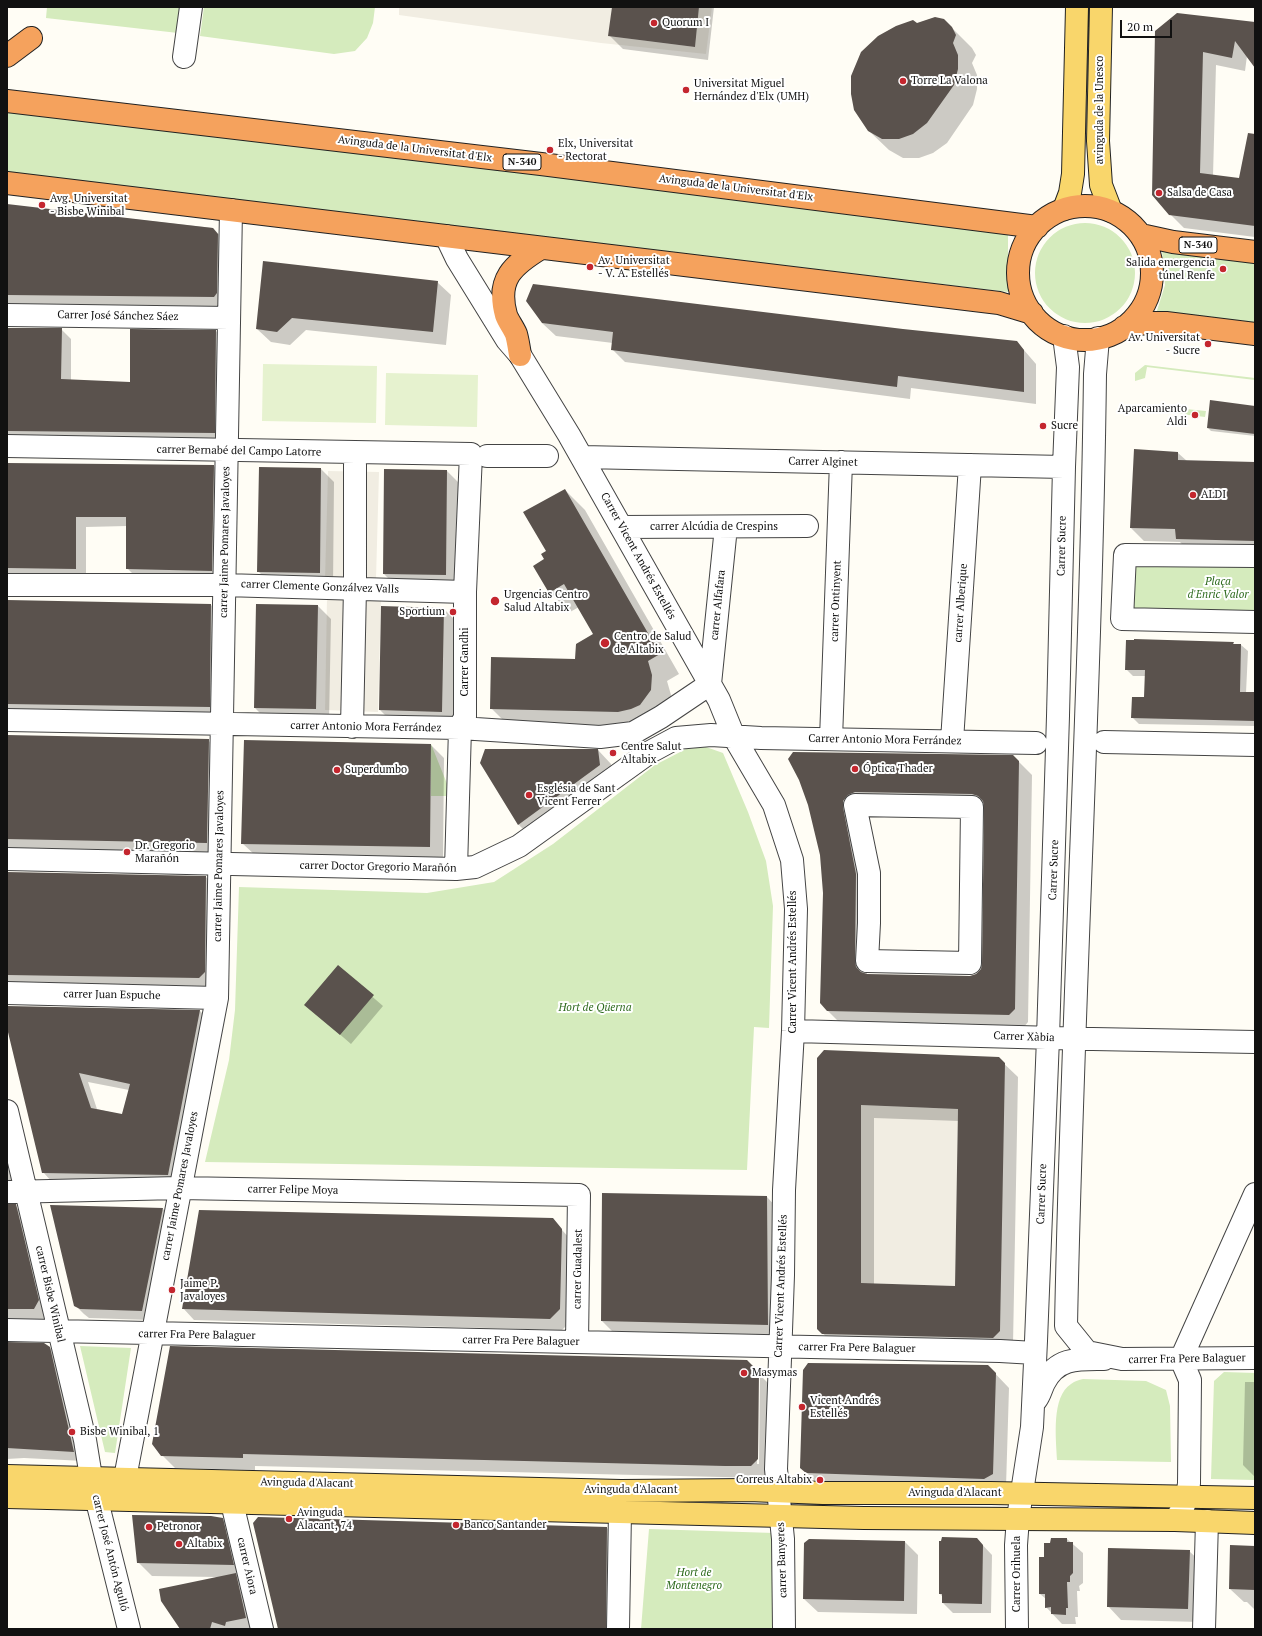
<!DOCTYPE html>
<html>
<head>
<meta charset="utf-8">
<style>
  body { margin:0 }
  #map { position:relative; width:1262px; height:1636px; overflow:hidden; background:#fffdf5; font-family:"PT Serif",serif }
  canvas { display:block }
  .frame { position:absolute; inset:0; border:8px solid #111; pointer-events:none }
  .scale { position:absolute; left:1120px; top:20px; width:52px; height:18px; box-sizing:border-box; border:2px solid #111; border-top:0; padding-left:5px; font-size:12px; line-height:14px; white-space:nowrap; color:#111; -webkit-text-stroke:3px #fff; paint-order:stroke }
</style>
</head>
<body>
<div id="map">
<canvas width="1262" height="1636"></canvas>
<div class="frame"></div>
<div class="scale">20 m</div>
</div>
<script>
const context = document.querySelector('canvas').getContext('2d');
context.lineJoin = 'round';
function fill(path, color) { context.fillStyle = color; context.fill(path, 'evenodd'); }
function trace(path, color, width, dash) { context.strokeStyle = color; context.lineWidth = width; context.lineCap = dash ? 'butt' : 'round'; context.setLineDash(dash || []); context.stroke(path); }
function label(font, color, halo, rows, align = 'center') {
  context.font = font + ' "PT Serif",serif'; context.lineWidth = 4; context.setLineDash([]); context.textBaseline = 'middle'; context.strokeStyle = halo; context.fillStyle = color; for (const [text, x, y, turn = 0] of rows) {
    context.save(); context.translate(x, y); context.rotate((+turn || 0) * Math.PI / 180); context.textAlign = isNaN(turn) ? turn : align; if (halo) context.strokeText(text, 0, 0); context.fillText(text, 0, 0); context.restore();
  }
}
fill(new Path2D(`
  M47 7H181L178 33 46 18Z
  M204 7H375L373 23 367 38 355 51 334 54 200 36Z
  M7 106 1008 222V292L7 173Z
  M1035 273a50 50 0 1 1 100 0a50 50 0 1 1-100 0Z
  M1162 251 1255 262V329L1155 317 1165 285Z
  M1145 365 1255 378V380L1147 367 1145 378 1135 381V373Z
  M1165 407 1206 411 1205 417 1165 412Z
  M1119 552H1255V627L1119 622Z
  M431 744 452 796H431Z
  M706 747 723 753 748 812 766 861 773 906 769 1028 754 1027 747 1170 205 1162 229 1060 235 1010 239 887 427 893 494 882 553 844 655 765 686 749Z
  M80 1346 131 1348 115 1453 105 1452Z
  M1224 1372 1255 1373V1480L1211 1479 1214 1381Z
  M1083 1379 1146 1381 1166 1390 1170 1406 1171 1462 1057 1460C1056 1438 1051 1397 1071 1384 1075 1381 1079 1380 1083 1379Z
  M649 1529 774 1533V1629H641Z`), '#d5ebbd');
fill(new Path2D(`
  M263 364 377 366 376 423 262 421Z
  M386 373 478 375 477 427 385 425Z`), '#e6f2cf');
fill(new Path2D(`
  M399 7H612L609 36 695 47 699 7H712L706 54 601 43 399 15Z
  M328 471 379 472 376 579 381 598 378 712 325 710 327 598 325 578Z
  M861 1105 958 1109 955 1286 861 1283Z`), '#f1ede2');
fill(new Path2D(`
  M613 7H714L708 60 623 49 610 36Z
  M1255 23V66L1247 56 1245 71 1216 65 1213 176 1240 179 1255 150V237L1184 228 1170 214 1156 32Z
  M917 24 952 28 972 48 976 55 972 63 977 75V89L973 105 947 143 933 153 919 158H903L889 150 868 130Z
  M7 205 213 228 223 239 224 307 7 304Z
  M264 262 437 282 451 295 446 345 306 330 290 345 271 342 257 329Z
  M542 323 903 330 1017 342 1036 364V404L911 388 910 399 625 362 612 349 613 343 556 336Z
  M7 328 61 329 71 339V381L131 383 216 331 226 341 224 443 7 440Z
  M1255 407V436L1211 431 1208 428Z
  M1178 453 1187 461 1255 463V554L1190 552 1180 542 1144 541 1131 528Z
  M7 464 214 466 223 476 222 581 137 578 127 568V526L86 527V578L7 577Z
  M321 469 334 482 333 586 272 585 258 571Z
  M447 471 460 484 458 588 397 587 384 574Z
  M565 490 585 510 679 674 667 681 671 695 670 710 651 729 511 728 491 708 576 660 594 634 579 607 570 612 550 593 535 566 546 559Z
  M7 601 211 605 224 618 223 720 7 717Z
  M318 606 331 619 329 722 268 721 255 708Z
  M443 608 457 622 455 725 393 723 380 710Z
  M1135 641 1233 643 1235 645H1241L1248 651 1246 693H1255V726L1139 724 1132 717 1145 698V676H1133L1126 669Z
  M7 736 208 740 222 754 220 855 7 852Z
  M245 741 431 745 444 758 443 860 256 856 242 843Z
  M598 750 611 764 612 779 532 838 519 825 481 763Z
  M1013 756 1032 775 1028 1022 1023 1028 841 1024 828 1011 824 893 821 855 809 805 800 779ZM869 805 985 807 984 963 981 970 976 975 970 976 867 975 869 888 861 808Z
  M7 873 206 877 214 885 207 986 7 983Z
  M338 967 383 1006 351 1044 306 1005Z
  M7 1007 200 1011 209 1020 178 1184 52 1182 43 1172 7 1022ZM88 1082 129 1090 122 1115 97 1109Z
  M998 1058 1018 1077 1013 1345 832 1342 818 1329V1059ZM874 1118 959 1121 956 1287 874 1285Z
  M7 1139 16 1176 11 1181H7Z
  M603 1194 767 1197 780 1211 781 1338 615 1334 602 1321Z
  M7 1207H16L27 1217 49 1311 44 1319H7Z
  M163 1209 171 1217 150 1320 89 1318 84 1314 75 1305Z
  M552 1219 572 1241 571 1321 562 1330 194 1320 183 1308Z
  M7 1344 50 1348 60 1359 84 1461 24 1458 7 1459Z
  M988 1366 1009 1388 1006 1487 820 1486 801 1467Z
  M758 1373 757 1464H759L760 1375 771 1386 770 1472 764 1478 255 1466V1470L175 1468 162 1455Z
  M1245 1382H1255V1477L1243 1465Z
  M222 1519 236 1532 258 1629H181L216 1577 152 1576 138 1562Z
  M607 1528 620 1541 619 1629H279Z
  M977 1539 992 1555 991 1613H953L943 1603V1597L940 1594Z
  M1067 1539 1083 1553V1583L1079 1586 1080 1591H1077L1078 1617H1075L1076 1624H1062L1046 1607V1599L1040 1594 1045 1558Z
  M905 1542 918 1555 917 1614 818 1612 804 1599Z
  M1255 1547V1610L1247 1602H1244L1230 1589Z
  M1189 1551 1203 1564 1201 1622 1121 1620 1108 1606Z`), '#0003');
fill(new Path2D(`
  M612 7H699L695 47 608 36Z
  M1177 13 1255 22V68L1235 41 1232 58 1203 52 1200 173 1239 178 1248 133 1255 134V226L1169 215 1152 195 1155 31Z
  M935 17 944 19 952 27 956 35 953 43 958 55V69L954 85 927 123 913 134 899 139H882L868 131 854 110 851 94V76L861 52 878 36 896 26 913 20 917 23Z
  M7 204 213 228 218 234 217 293 214 297 7 295Z
  M263 261 438 281 433 332 292 318 277 332 256 329Z
  M533 284 903 329 1017 341 1024 350V392L898 376 897 387 611 350 613 332 542 323 526 301Z
  M7 328H62L61 379 130 382V329L216 330 215 433 7 431Z
  M1210 400 1255 406V434L1207 428Z
  M1134 449 1178 452V460L1255 462V541L1176 539 1175 529 1130 528Z
  M7 463 214 465 212 571 126 569V517H76V569L7 568Z
  M259 467 321 468 320 573 257 572Z
  M384 469 447 470 446 575 383 574Z
  M565 489 660 654 648 661 652 675 651 690 640 705 631 709 618 712 490 709 491 657 575 659 576 644 593 634 564 584 549 593 533 566 544 559 541 554 546 551 523 512Z
  M7 600 211 604 210 707 7 704Z
  M256 604 318 605 316 709 254 708Z
  M381 606 444 608 442 712 379 710Z
  M1134 639 1234 642 1233 644H1241L1240 692H1255V721L1131 718 1132 697H1144L1145 670H1125L1126 640H1134Z
  M7 735 209 739 207 843 7 839Z
  M244 740 431 744 430 847 241 844Z
  M485 749H598L600 765 518 825 480 763Z
  M793 752 1013 755 1019 761 1015 1009 1009 1015 827 1011 820 1003 823 893 820 855 808 805 799 780 788 759ZM855 792 972 794 978 796 983 801 984 807 982 963 981 969 976 974 970 976 867 974 861 972 856 967 855 960 856 874 843 807V801L848 795Z
  M7 872 206 876 205 972 199 978 7 975Z
  M338 965 374 995 340 1035 304 1005Z
  M7 1006 200 1010 168 1175 42 1173 7 1028ZM79 1073 130 1084 122 1114 91 1108Z
  M824 1050 999 1057 1005 1063 1000 1331 993 1338 822 1334 817 1329V1058ZM861 1105 958 1109 955 1286 861 1283Z
  M602 1193 767 1196 768 1325 601 1321Z
  M7 1204H16L39 1300 34 1309H7Z
  M50 1205 163 1208 142 1311 80 1309 74 1306Z
  M199 1210 553 1218 562 1229 560 1309 550 1319 182 1309Z
  M7 1342 44 1343 50 1347 74 1452 7 1448Z
  M170 1346 747 1360 759 1372 758 1459 751 1466H725L243 1454V1458L161 1456 152 1444Z
  M808 1363 988 1365 996 1373 993 1474 984 1479 806 1473 800 1468 803 1370Z
  M132 1515 211 1516 223 1518 234 1565 137 1563Z
  M258 1517 607 1527 606 1629H278L253 1523Z
  M942 1537 977 1538 983 1545 982 1604 942 1603V1594H939V1541H941Z
  M1051 1538H1067V1542H1073V1573L1070 1576V1582H1067L1068 1608H1066V1615L1051 1614V1607L1045 1608V1594H1039V1557H1044V1543H1050Z
  M809 1539 905 1541 904 1601 803 1599 804 1543Z
  M1230 1545 1255 1546V1590L1229 1589Z
  M1108 1548 1190 1550 1188 1609 1107 1607Z
  M236 1573 246 1618 226 1622 225 1626 212 1622 210 1629H180L161 1601 159 1589Z`), '#5a524d');
const minor = new Path2D(`
  M184 57 191 7
  M446 236 457 259 507 340 520 355 569 435 719 700 734 737 774 805 792 860 796 909 793 1031 784 1190 783 1275 776 1469 783 1539 784 1629
  M7 315 229 318
  M1098 338 1095 374C1091 691 1072 1009 1066 1326L1087 1352 1122 1359 1255 1358
  M7 446 471 454 465 592V717L460 728 456 869
  M487 456H547
  M582 457 1064 467
  M621 527 807 526
  M1255 556 1125 555 1122 619 1255 622
  M7 585H224L465 592
  M7 720 460 728 600 737 633 733 661 717 710 684 726 527
  M352 727 355 588V465
  M831 739 841 462
  M952 741 970 465
  M1104 742 1255 745
  M855 805 972 807 970 963 867 961 869 923V873Z
  M7 859 456 869 475 867 519 846 650 752 676 738 711 735 761 738 1036 743
  M7 993 217 998
  M793 1031 1093 1039 1255 1042
  M7 1111 85 1440 91 1477 129 1629
  M7 1192 179 1188 579 1195 577 1342
  M7 1330 1000 1351 1035 1353
  M1036 1400C1040 1395 1041 1389 1044 1383 1057 1357 1079 1359 1104 1359
  M109 1490 125 1478 217 998 231 210
  M232 1503 262 1629
  M1175 1520C1184 1508 1188 1498 1189 1483L1190 1380 1181 1359 1255 1194
  M618 1629 620 1512
  M1017 1629 1016 1545 1018 1518 1032 1427 1036 1341 1048 1038 1058 716 1064 467 1068 367 1064 336
  M1204 1629 1207 1521`);
const major = new Path2D(`
  M1101 7 1098 141 1101 185 1111 211
  M1064 209 1070 193 1073 174 1077 7
  M7 1476 621 1491 749 1490 823 1493H991L1255 1498
  M7 1497 864 1518 1175 1520 1255 1523`);
const highway = new Path2D(`
  M7 56 31 38
  M7 101 541 164 1037 227
  M7 183 999 303 1032 313
  M1018 273a67 67 0 1 1 134 0a67 67 0 1 1-134 0Z
  M1141 235 1173 242 1255 252
  M1124 327 1146 323H1166L1255 334
  M520 355C519 349 518 341 516 334 513 327 508 321 506 315 496 279 513 265 541 248`);
trace(minor, '#444', 24);
trace(major, '#222', 24);
trace(highway, '#222', 24);
trace(minor, '#fff', 22);
trace(major, '#f9d66b', 22);
trace(highway, '#f5a25d', 22);
for (const [x, y, r, color] of [
  [654,23,4,"#c4262e"],
  [903,81,4,"#c4262e"],
  [686,90,4,"#c4262e"],
  [550,150,4,"#c4262e"],
  [1159,193,4,"#c4262e"],
  [42,205,4,"#c4262e"],
  [590,267,4,"#c4262e"],
  [1223,269,4,"#c4262e"],
  [1208,344,4,"#c4262e"],
  [1195,415,4,"#c4262e"],
  [1043,426,4,"#c4262e"],
  [1193,495,4,"#c4262e"],
  [495,601,5,"#c4262e"],
  [453,612,4,"#c4262e"],
  [605,643,5,"#c4262e"],
  [613,753,4,"#c4262e"],
  [855,769,4,"#c4262e"],
  [337,770,4,"#c4262e"],
  [529,795,4,"#c4262e"],
  [127,852,4,"#c4262e"],
  [172,1290,4,"#c4262e"],
  [744,1373,4,"#c4262e"],
  [802,1407,4,"#c4262e"],
  [72,1432,4,"#c4262e"],
  [820,1480,4,"#c4262e"],
  [289,1519,4,"#c4262e"],
  [456,1525,4,"#c4262e"],
  [149,1527,4,"#c4262e"],
  [179,1544,4,"#c4262e"]
]) { const dot = new Path2D(); dot.arc(x, y, r, 0, 2 * Math.PI); context.fillStyle = color; context.fill(dot); trace(dot, '#fff', 1.5); }
for (const [x, y, w] of [
  [522,162,38],
  [1198,245,38]
]) { const box = new Path2D(); box.roundRect(x - w / 2, y - 8, w, 16, 3); context.fillStyle = '#fff'; context.fill(box); trace(box, '#111', 1); }
label('bold 10px', '#111', null, [
  ["N-340",522,162],
  ["N-340",1198,245]
]);
label('11px', '#111', '#fff', [
  ["Quorum I",662,23],
  ["Torre La Valona",911,81],
  ["Universitat Miguel",694,84],
  ["Hernández d'Elx (UMH)",694,97],
  ["Elx, Universitat",558,144],
  ["- Rectorat",558,157],
  ["Salsa de Casa",1167,193],
  ["Avg. Universitat",50,199],
  ["- Bisbe Winibal",50,212],
  ["Av. Universitat",598,261],
  ["- V. A. Estellés",598,274],
  ["Salida emergencia",1215,263,"right"],
  ["túnel Renfe",1215,276,"right"],
  ["Av. Universitat",1200,338,"right"],
  ["- Sucre",1200,351,"right"],
  ["Aparcamiento",1187,409,"right"],
  ["Aldi",1187,422,"right"],
  ["Sucre",1051,426],
  ["ALDI",1201,495],
  ["Urgencias Centro",504,595],
  ["Salud Altabix",504,608],
  ["Sportium",445,612,"right"],
  ["Centro de Salud",614,637],
  ["de Altabix",614,650],
  ["Centre Salut",621,747],
  ["Altabix",621,760],
  ["Óptica Thader",863,769],
  ["Superdumbo",345,770],
  ["Església de Sant",537,789],
  ["Vicent Ferrer",537,802],
  ["Dr. Gregorio",135,846],
  ["Marañón",135,859],
  ["Jaime P.",180,1284],
  ["Javaloyes",180,1297],
  ["Masymas",752,1373],
  ["Vicent Andrés",810,1401],
  ["Estellés",810,1414],
  ["Bisbe Winibal, 1",80,1432],
  ["Correus Altabix",812,1480,"right"],
  ["Avinguda",297,1513],
  ["Alacant, 74",297,1526],
  ["Banco Santander",464,1525],
  ["Petronor",157,1527],
  ["Altabix",187,1544]
], 'left');
label('11px', '#111', '#fff', [
  ["avinguda de la Unesco",1100,110,-90],
  ["Avinguda de la Universitat d'Elx",415,149,7],
  ["Avinguda de la Universitat d'Elx",736,188,7],
  ["Carrer José Sánchez Sáez",118,316,1],
  ["carrer Bernabé del Campo Latorre",239,451,1],
  ["Carrer Alginet",823,462,1],
  ["carrer Alcúdia de Crespins",714,527],
  ["carrer Jaime Pomares Javaloyes",225,542,-89],
  ["Carrer Sucre",1062,546,-89],
  ["Carrer Vicent Andrés Estellés",638,556,61],
  ["carrer Clemente Gonzálvez Valls",320,587,2],
  ["carrer Ontinyent",836,601,-88],
  ["carrer Alberique",961,603,-86],
  ["carrer Alfafara",718,605,-84],
  ["Carrer Gandhi",465,662,-90],
  ["carrer Antonio Mora Ferrández",366,727,1],
  ["Carrer Antonio Mora Ferrández",885,740,1],
  ["carrer Jaime Pomares Javaloyes",219,866,-89],
  ["carrer Doctor Gregorio Marañón",378,867,1],
  ["Carrer Sucre",1054,870,-88],
  ["Carrer Vicent Andrés Estellés",793,962,-90],
  ["carrer Juan Espuche",112,995,1],
  ["Carrer Xàbia",1024,1037,2],
  ["carrer Jaime Pomares Javaloyes",180,1186,-79],
  ["carrer Felipe Moya",293,1190,1],
  ["Carrer Sucre",1042,1194,-88],
  ["carrer Guadalest",578,1269,-89],
  ["Carrer Vicent Andrés Estellés",781,1286,-88],
  ["carrer Bisbe Winibal",50,1294,77],
  ["carrer Fra Pere Balaguer",197,1335,1],
  ["carrer Fra Pere Balaguer",521,1341,1],
  ["carrer Fra Pere Balaguer",857,1348,1],
  ["carrer Fra Pere Balaguer",1187,1359,-1],
  ["Avinguda d'Alacant",307,1483,1],
  ["Avinguda d'Alacant",631,1490],
  ["Avinguda d'Alacant",955,1493],
  ["carrer José Antón Agulló",110,1553,76],
  ["carrer Banyeres",782,1560,-92],
  ["carrer Aiora",247,1566,77],
  ["Carrer Orihuela",1017,1574,-90]
]);
label('italic 11px', '#2f6b1f', '#fff', [
  ["Plaça",1218,582],
  ["d'Enric Valor",1218,595],
  ["Hort de Qüerna",595,1008],
  ["Hort de",694,1573],
  ["Montenegro",694,1586]
]);
</script>
</body>
</html>
